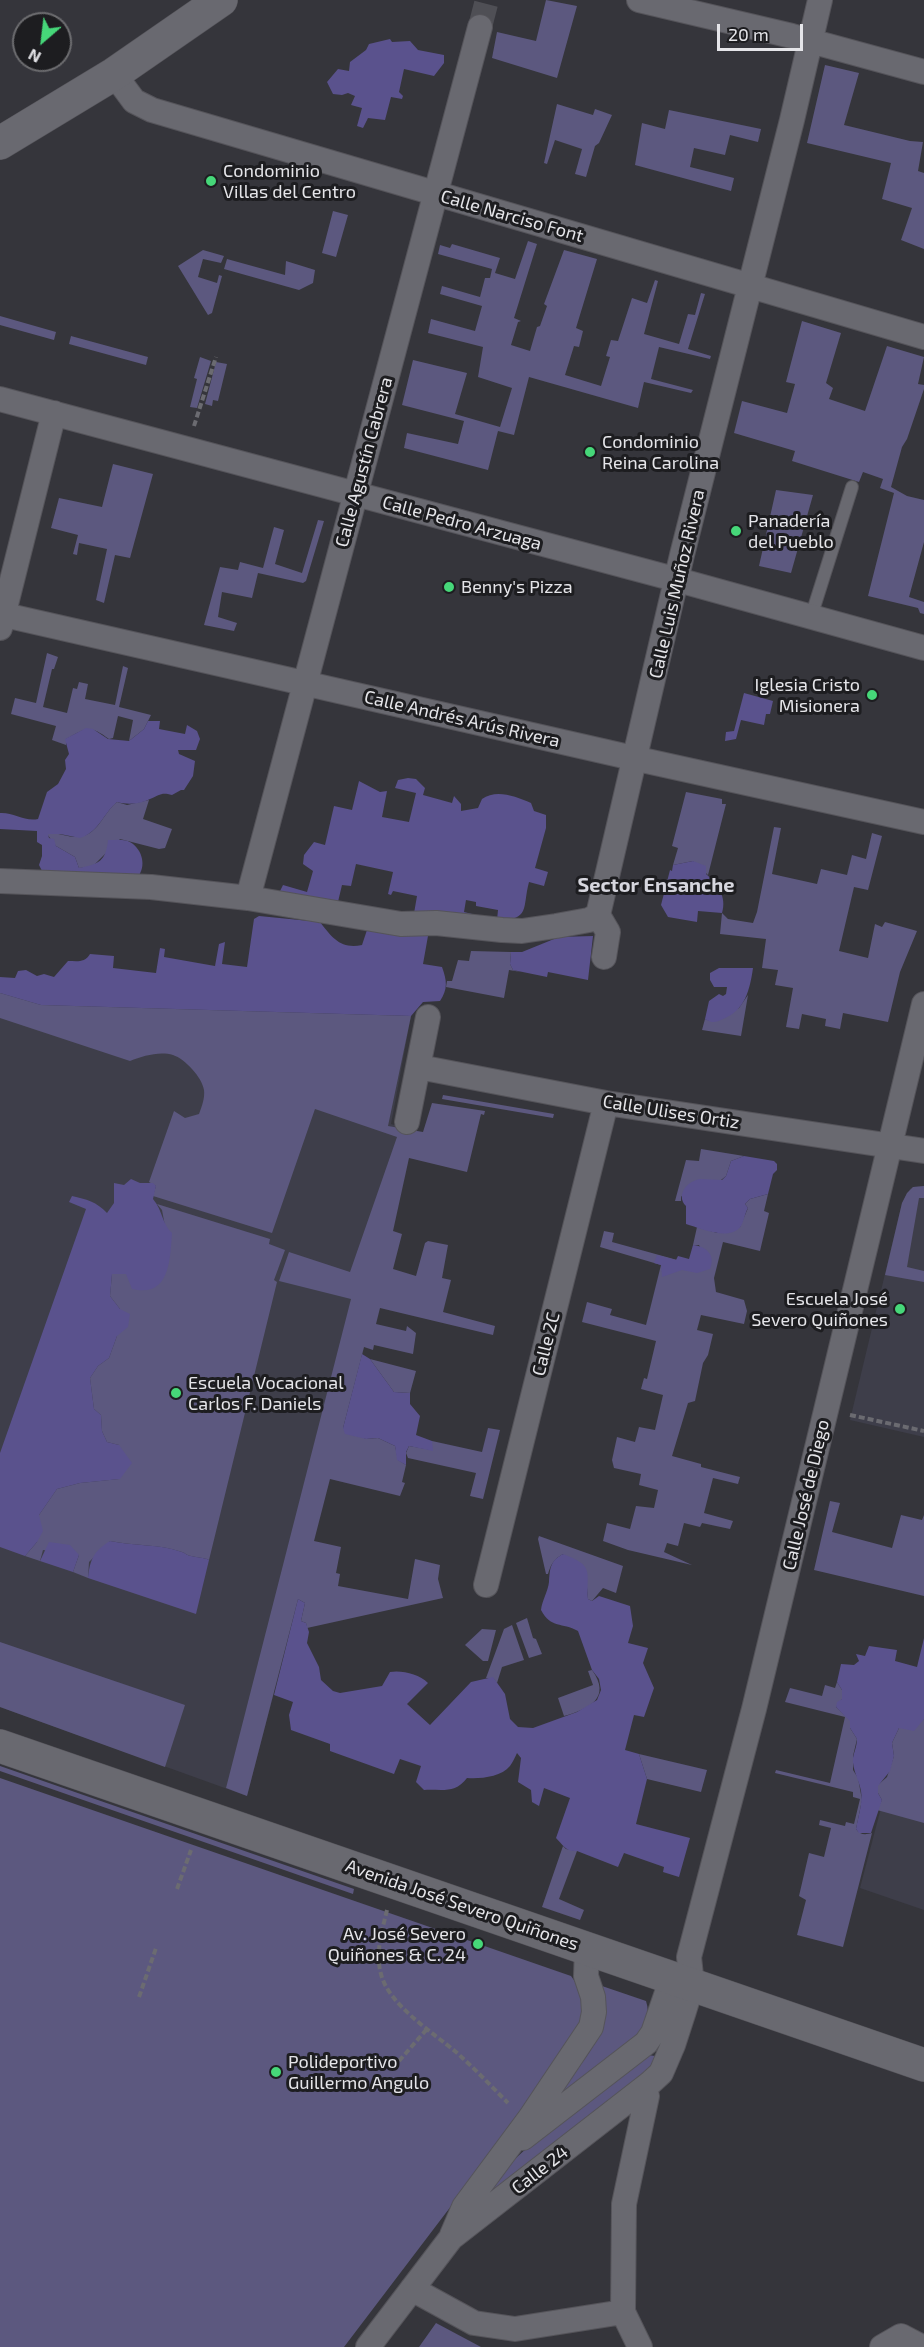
<!DOCTYPE html>
<html>
<head>
<meta charset="utf-8">
<style>
  body { margin:0 }
  #map { position:relative; width:924px; height:2347px; overflow:hidden; background:#35353b; font-family:"Exo 2",sans-serif }
  canvas { display:block }
  .north { position:absolute; left:12px; top:12px; width:60px; height:60px; box-sizing:border-box; background:#1d1d20; border:2px solid #6d6d70; border-radius:50%; rotate:208deg; font-size:16px; font-weight:700; line-height:24px; text-align:center; color:#e5e5e9 }
  .north::after { content:''; display:block; margin:auto; width:21px; height:27px; background:#46d779; clip-path:polygon(50% 0,100% 100%,50% 72%,0 100%) }
  .scale { position:absolute; left:717px; top:24px; width:86px; height:27px; box-sizing:border-box; border:3px solid #e5e5e9; border-top:0; padding-left:8px; font-size:18px; line-height:21px; white-space:nowrap; color:#e5e5e9; -webkit-text-stroke:4px #1d1d20; paint-order:stroke }
</style>
</head>
<body>
<div id="map">
<canvas width="924" height="2347"></canvas>
<div class="north">N</div>
<div class="scale">20 m</div>
</div>
<script>
const context = document.querySelector('canvas').getContext('2d');
context.lineJoin = 'round';
function fill(path, color) { context.fillStyle = color; context.fill(path, 'evenodd'); }
function trace(path, color, width, dash) { context.strokeStyle = color; context.lineWidth = width; context.lineCap = dash ? 'butt' : 'round'; context.setLineDash(dash || []); context.stroke(path); }
function label(font, color, halo, rows, align = 'center') {
  context.font = font + ' "Exo 2",sans-serif'; context.lineWidth = 6; context.setLineDash([]); context.textBaseline = 'middle'; context.strokeStyle = halo; context.fillStyle = color; for (const [text, x, y, turn = 0] of rows) {
    context.save(); context.translate(x, y); context.rotate((+turn || 0) * Math.PI / 180); context.textAlign = isNaN(turn) ? turn : align; if (halo) context.strokeText(text, 0, 0); context.fillText(text, 0, 0); context.restore();
  }
}
fill(new Path2D(`
  M0 993 411 1016 391 1124 415 1131 364 1347 247 1796 0 1707Z
  M924 1186V1437L850 1420 902 1203 910 1189 913 1187Z
  M924 1644V1910L860 1888Z`), '#3e3e4a');
fill(new Path2D(`
  M546 0 577 6 557 78 492 58 497 32 536 41Z
  M825 65 859 73 844 125 910 141 923 142 918 171 924 173V249L901 240 912 208 882 199 891 163 807 143Z
  M557 104 593 115 595 109 612 115 599 143 595 146 586 177 575 174 582 149 555 140 547 164 544 163Z
  M669 110 761 129 758 142 730 135 725 155 694 148 690 167 734 178 731 191 635 165 642 123 665 129Z
  M333 211 348 215 336 257 322 253Z
  M528 241 537 244 514 318 521 321 518 322 511 345 530 351 537 327 540 326 547 306 544 304 564 250 597 259 576 328 583 331 579 347 574 346 565 375 601 386 610 357 606 356 611 340 618 341 632 298 647 303 655 280 658 281 644 334 679 344 688 314 695 315 701 293 705 294 688 349 711 356 710 359 659 347 651 379 693 390 691 393 644 382 638 408 529 377 514 435 498 431 488 470 404 448 407 433 458 444 464 421 402 405 413 360 467 373 455 414 500 427 512 388 478 377 483 347 428 333 431 319 475 331 482 306 440 294 442 286 480 297 485 278H490L492 269 438 254 440 245 450 248 452 244 500 258 495 273 515 279Z
  M203 250 224 256 221 263 203 259 198 277 217 283 219 275 222 276 212 313 208 315 178 266Z
  M227 259 285 275 286 261 315 270 313 283 299 290 224 269Z
  M0 316 56 332 54 340 0 325Z
  M802 321 841 333 826 383 833 388 829 399 865 411 887 346 924 357 918 384 924 385V389L907 439 902 447 891 487 907 496 924 500V542L909 597 924 602V614L920 613 918 608 868 596 894 493 880 488 883 479 863 472 859 482 792 461 795 451 734 433 742 401 787 413 795 384 786 382Z
  M71 336 148 357 146 365 69 344Z
  M200 357 211 361 197 408 190 407 197 379 194 378Z
  M216 362 227 364 218 401 213 400 212 406 205 404Z
  M113 464 153 474 130 558 115 555 104 603 96 600 107 549 79 543 77 555 73 554 78 535 51 528 59 498 102 507Z
  M776 490 813 495 791 573 759 566Z
  M318 520 324 521 306 581 303 583 258 573 252 598 222 592 218 617 237 623 234 631 204 625 220 567 238 570 240 562 263 568 274 527 284 530 275 564 302 573Z
  M47 653 58 657 54 669H52L43 707 67 713 73 688 77 689 79 682 88 684 85 699 115 705 123 666 128 668 119 707 151 715 144 729 129 741 133 720 118 716 113 738 109 739C89 724 86 728 66 739V745L52 740 56 726 11 714 15 698 36 703Z
  M686 792 722 799V804H726L708 875 693 861 673 865 678 848 672 846Z
  M149 800 143 819 172 829 165 848 159 849 120 839 92 867 79 868 75 857 56 846 47 834C58 832 66 837 76 837 98 837 102 814 117 802L127 805Z
  M774 827 781 828 772 874 817 884 821 869 847 875 852 855 866 859 872 833 882 836 868 890 854 887 839 951 868 958 875 924 882 927 885 922 917 931 900 972 888 1022 843 1013 840 1029 825 1026 826 1019 802 1014 799 1029 786 1027 793 988 775 985 778 970 762 968 766 939 720 934 722 913 728 919 753 923 757 912Z
  M471 951 511 952 510 964 513 970 521 972 509 970 504 998 446 987 447 981H452L458 960 469 961Z
  M0 993 41 1005 411 1016 388 1126 423 1132 432 1103 485 1111 484 1115 481 1114 467 1172 409 1158 393 1231 402 1234 393 1269 416 1276 425 1243 428 1241 448 1245 442 1278 451 1280 443 1312 495 1326 493 1335 380 1308 376 1324 406 1331 407 1326 416 1333 413 1354 374 1345 373 1350 364 1347 343 1428 366 1439 378 1438 395 1446 398 1460 406 1465 402 1482 405 1483 400 1496 330 1479 314 1541 341 1547 336 1573 340 1574 338 1586 408 1599 415 1559 440 1565 438 1579 443 1598 307 1628 306 1623 301 1621 305 1603 298 1599 247 1796 226 1788 351 1299 279 1281 289 1252 350 1272 397 1137 315 1109 272 1233 153 1196 156 1186 149 1182 174 1111 185 1118 199 1114C202 1106 205 1098 204 1090 202 1077 185 1059 173 1055 159 1051 143 1056 130 1061L0 1018Z
  M748 995 741 1036 702 1030 705 1019 710 1021 739 1008Z
  M443 1095 554 1114 553 1118 442 1099Z
  M701 1149 744 1156 731 1161 726 1176 721 1180C695 1181 699 1175 681 1197V1201H675L686 1160 699 1161Z
  M924 1186V1198H919L907 1267 924 1271V1282L885 1275 902 1203 907 1193 913 1187Z
  M768 1194 764 1211 769 1213 760 1251 723 1242 714 1278 716 1292 744 1300 747 1311 744 1324 701 1315 697 1330 713 1334 708 1355 703 1363 695 1401 688 1403 672 1456 701 1464V1467L740 1477 738 1484 713 1478 704 1513 733 1521 730 1529 702 1523 700 1527 684 1523 678 1546 667 1543 664 1552 692 1565 628 1550 603 1541 607 1523 630 1529 636 1506 654 1508 658 1490 639 1485 641 1474 614 1468 612 1460 617 1437 635 1442 639 1427 655 1430 663 1395 641 1389 644 1378 647 1379 656 1341 582 1322 587 1302 612 1309 610 1315 646 1325 661 1265 600 1247 604 1231 614 1233 612 1242 710 1269 699 1245H693L697 1227 717 1233 740 1227 748 1208 745 1204 750 1199Z
  M157 1204 270 1239 269 1244 285 1250 274 1280 277 1282 209 1560C203 1557 198 1558 191 1556 188 1556 185 1553 182 1552 160 1544 134 1546 110 1541L89 1562 88 1578 73 1572 79 1555 43 1550 40 1561 25 1556 37 1542 39 1515 57 1489 80 1483 119 1479V1445L107 1442 102 1431 101 1415 94 1409 90 1378 98 1366 109 1358 117 1336 120 1309 110 1296 112 1274H126L165 1226 162 1210Z
  M370 1359 416 1371 410 1393 394 1392Z
  M488 1428 500 1430 483 1499 470 1496 476 1473 408 1458 406 1453 409 1446 432 1450V1441L482 1452Z
  M830 1501 840 1503 832 1532 892 1548 901 1515 922 1520 924 1515V1596L814 1570Z
  M539 1536 623 1566 616 1593 603 1588 592 1601 588 1599 587 1587 563 1554C554 1559 551 1564 548 1574H546L538 1539Z
  M527 1618 533 1638 536 1639 542 1654 529 1658 516 1623Z
  M512 1625 524 1660 502 1667 497 1683 493 1678H486L504 1629Z
  M482 1629 496 1630 488 1661H483L465 1645Z
  M0 1642 185 1705 165 1767 0 1707Z
  M592 1670C612 1698 589 1709 564 1716L558 1698 593 1685 588 1671Z
  M837 1682 842 1690V1699L836 1707 851 1721 850 1728 857 1739 853 1756V1770L858 1778 862 1800 856 1829C860 1835 865 1835 872 1833L843 1947 797 1935 806 1900 799 1896 809 1853 824 1857 831 1828 819 1825 820 1820 845 1826 846 1822 854 1824 860 1799 853 1797V1792L775 1773 776 1770 830 1783 845 1717 785 1702 790 1688 822 1696 825 1685 835 1688Z
  M924 1719V1823L877 1810 882 1800 878 1793V1785L887 1777 894 1756 892 1743 899 1728Z
  M639 1754 707 1770 701 1792 647 1779Z
  M0 1766 354 1889 353 1894 0 1771Z
  M0 1778 571 1976C581 1989 583 2001 585 2017L540 2089 344 2347H0Z
  M563 1846 566 1849 577 1851 559 1899 584 1910 580 1920 542 1907Z
  M602 1986 646 2001C651 2015 644 2027 637 2039L551 2101C578 2067 615 2034 602 1986Z
  M648 2055 655 2056 659 2063 492 2198 486 2190C531 2136 593 2097 648 2055Z
  M436 2323 481 2347H419Z`), '#5c587f');
fill(new Path2D(`
  M390 39 392 42 410 41 418 50 444 55V63L434 76 404 69 399 92 403 96 402 99 391 97 385 120 368 118 363 128 357 126 362 108 351 105 355 96 348 93 342 95 333 94 327 82 338 69 349 71 350 62 366 50 369 44Z
  M744 693 773 701 770 714H766L764 725 741 720 736 739 725 741 726 732 734 731Z
  M148 721H160L159 729 185 734 187 725 197 731 200 739 196 750H178L179 754 195 761 193 776 184 790H181L172 795C161 792 160 795 150 799 141 804 127 805 117 802 103 814 99 832 80 838L60 834H48L49 838 54 839 56 846 75 857 79 868C99 864 106 861 108 840 116 840 126 838 133 844 144 853 146 869 136 879L43 873 39 865 42 856V845L37 842V831L0 829V813C13 812 25 822 38 819L47 792 58 784 66 769 65 760 69 754 65 739 86 728 93 729 108 739 129 741 144 729Z
  M408 778 416 779 425 788 423 795 452 803 454 796 461 804V811L478 808 482 799C496 789 515 796 531 803L534 811 546 815V828L535 868 548 872 544 886 529 882C522 908 531 920 497 920L498 910 476 906V902L466 900 464 912 472 914 470 923 413 919 417 896 393 891 391 895 388 894 393 872 356 864 351 886 342 885 337 906 278 895 283 885 307 892 313 871 303 864 304 855 314 842 325 845 334 806 352 810 359 781 380 792 387 791 382 817 409 822 416 793 395 788 398 780Z
  M693 861 706 866V874C718 884 727 897 722 913L698 911 697 922 668 917 661 905 670 870 672 871 673 865Z
  M259 916 320 922C333 939 341 949 362 945L367 930 428 936 423 964 442 967C447 981 448 989 440 1001L423 1002 411 1016 41 1005 0 993V977L15 978 18 971 26 970 37 976 44 974 54 977 68 961C77 961 85 963 90 954L114 956 113 968 156 973 160 948 165 949 164 957 215 966 219 944 225 942 222 964 247 967 254 919Z
  M593 936 588 980 548 972 547 977 513 970 510 964 511 952H522L559 937Z
  M719 968H753C750 989 745 1011 723 1019 716 1022 713 1024 705 1019L709 1001 719 994 723 996 726 994 727 987H714L710 980V973Z
  M744 1156 774 1161 777 1164V1170L773 1174 768 1194 750 1199 745 1204 748 1208C745 1213 744 1221 741 1226 730 1242 700 1228 686 1224V1206C675 1195 688 1180 701 1179 708 1179 715 1180 722 1180L726 1176 731 1161Z
  M131 1179 140 1183H153L156 1186 153 1199C163 1211 162 1224 172 1233 170 1260 170 1298 132 1289L126 1274H112L110 1296 120 1309 130 1314 128 1327 117 1336 109 1358 98 1366 90 1378 94 1409 101 1415 102 1431 107 1442 119 1445 132 1463 120 1479 80 1483 57 1489 39 1515 43 1531 37 1542 25 1556 0 1547V1453L86 1209 69 1202 72 1196C86 1199 97 1202 107 1213L114 1203V1183L124 1185Z
  M693 1245C706 1246 716 1255 710 1269L697 1273 682 1270 662 1277 661 1265 654 1263 657 1255 676 1260 678 1256 689 1259Z
  M362 1354 370 1359 394 1392 410 1393V1404L420 1416 416 1435 432 1441 433 1451 409 1446 406 1452V1465L397 1460 395 1446 378 1438 366 1439 345 1434 343 1428Z
  M110 1541C133 1546 161 1544 182 1552 185 1553 188 1556 191 1556 198 1558 203 1557 209 1560L196 1614 88 1578C90 1559 94 1551 110 1541Z
  M49 1542 70 1545 79 1555 73 1572 40 1561Z
  M563 1554C595 1566 586 1571 588 1599L592 1601 599 1596 630 1606 633 1626 628 1643 648 1648 643 1663 654 1688 644 1717 634 1715 625 1750 639 1754 647 1779 636 1824 690 1838 679 1877 663 1872 664 1867 624 1853 618 1867 577 1851C566 1852 563 1845 556 1838L570 1798 544 1788 539 1806 532 1802 531 1790 518 1782 521 1758 517 1753C515 1757 513 1762 510 1766 501 1777 480 1779 467 1778 455 1794 443 1789 424 1790L416 1782 421 1766 400 1759 394 1774 330 1751V1744L291 1730 289 1715 293 1702 274 1695 298 1599 305 1603 301 1621 306 1623 309 1632 307 1643 319 1667 321 1680 333 1691 340 1693 382 1686 390 1672C402 1670 419 1674 428 1683L407 1704 430 1725 471 1682 493 1677 505 1694 510 1719 518 1727 533 1728 577 1712 597 1700 601 1690 599 1679 592 1670 578 1631C562 1622 551 1629 541 1610 542 1601 548 1591 549 1582 550 1568 550 1561 563 1554Z
  M924 1638V1719L914 1731 899 1728 892 1743 894 1756 890 1771 878 1786V1793L882 1800 871 1833H859L856 1829C858 1817 863 1803 861 1791 859 1779 852 1770 853 1758 854 1752 857 1746 857 1739L850 1728V1721L836 1707 837 1702 842 1699V1690L837 1682 841 1664 854 1665 859 1661 856 1654 865 1656 869 1646 897 1650 895 1661 917 1667Z`), '#5a528d');
trace(new Path2D(`
  M480 27 487 0`), '#4f4f55', 24, [24, 12]);
const lane = new Path2D(`
  M811 617 852 487`);
const street = new Path2D(`
  M639 0 792 36 924 72
  M114 74 134 101 152 110 924 337
  M0 399 678 580 924 648
  M0 614 633 758 924 822
  M0 628 54 413
  M0 881 151 887 248 898 401 924 436 923 502 930 522 931 556 926 589 920 598 915
  M248 898 480 27
  M604 957 608 932 598 915 682 555 792 120 820 0
  M419 1067 606 1103 924 1151
  M407 1122 428 1017
  M486 1585 606 1103
  M523 2138 646 2043 653 2033 672 1978
  M452 2235 464 2207 530 2118 591 2027 594 2012 593 1997 586 1976 587 1948
  M412 2289 474 2323 515 2329 623 2312
  M368 2347 451 2238 649 2084 661 2073 673 2045 684 2011 692 1985 689 1957 754 1709 924 1004
  M640 2347 623 2312 624 2204 647 2096
  M882 2347 901 2336 922 2347`);
const secondary = new Path2D(`
  M0 143 114 74 221 0
  M0 1746 924 2065`);
trace(lane, '#55545a', 14);
trace(street, '#55545a', 26);
trace(secondary, '#55545a', 34);
trace(new Path2D(`
  M194 426 216 357
  M850 1415 924 1431
  M177 1889 191 1850
  M387 1910C382 1931 375 1953 381 1974 388 2004 432 2032 456 2052 474 2068 491 2086 508 2103
  M139 1997 156 1948
  M399 2061 427 2029`), '#6b6b71', 4, [6, 3]);
trace(lane, '#696970', 12);
trace(street, '#696970', 24);
trace(secondary, '#696970', 33);
for (const [x, y, r, color] of [
  [211,181,6,"#46d779"],
  [590,452,6,"#46d779"],
  [736,531,6,"#46d779"],
  [449,587,6,"#46d779"],
  [872,695,6,"#46d779"],
  [900,1309,6,"#46d779"],
  [176,1393,6,"#46d779"],
  [478,1944,6,"#46d779"],
  [276,2072,6,"#46d779"]
]) { const dot = new Path2D(); dot.arc(x, y, r, 0, 2 * Math.PI); context.fillStyle = color; context.fill(dot); trace(dot, '#1d1d20', 2); }
label('18px', '#e5e5e9', '#1d1d20', [
  ["Condominio",223,171],
  ["Villas del Centro",223,192],
  ["Condominio",602,442],
  ["Reina Carolina",602,463],
  ["Panadería",748,521],
  ["del Pueblo",748,542],
  ["Benny's Pizza",461,587],
  ["Iglesia Cristo",860,685,"right"],
  ["Misionera",860,706,"right"],
  ["Escuela José",888,1299,"right"],
  ["Severo Quiñones",888,1320,"right"],
  ["Escuela Vocacional",188,1383],
  ["Carlos F. Daniels",188,1404],
  ["Av. José Severo",466,1934,"right"],
  ["Quiñones & C. 24",466,1955,"right"],
  ["Polideportivo",288,2062],
  ["Guillermo Angulo",288,2083]
], 'left');
label('18px', '#e5e5e9', '#1d1d20', [
  ["Calle Narciso Font",512,216,16],
  ["Calle Agustín Cabrera",364,462,-75],
  ["Calle Pedro Arzuaga",462,523,15],
  ["Calle Luis Muñoz Rivera",677,584,-77],
  ["Calle Andrés Arús Rivera",462,719,13],
  ["Calle Ulises Ortiz",671,1112,9],
  ["Calle 2C",546,1344,-76],
  ["Calle José de Diego",806,1495,-77],
  ["Avenida José Severo Quiñones",462,1905,19],
  ["Calle 24",540,2170,-38]
]);
label('bold 20px', '#d6d6de', '#1d1d20', [
  ["Sector Ensanche",656,885]
]);
</script>
</body>
</html>
